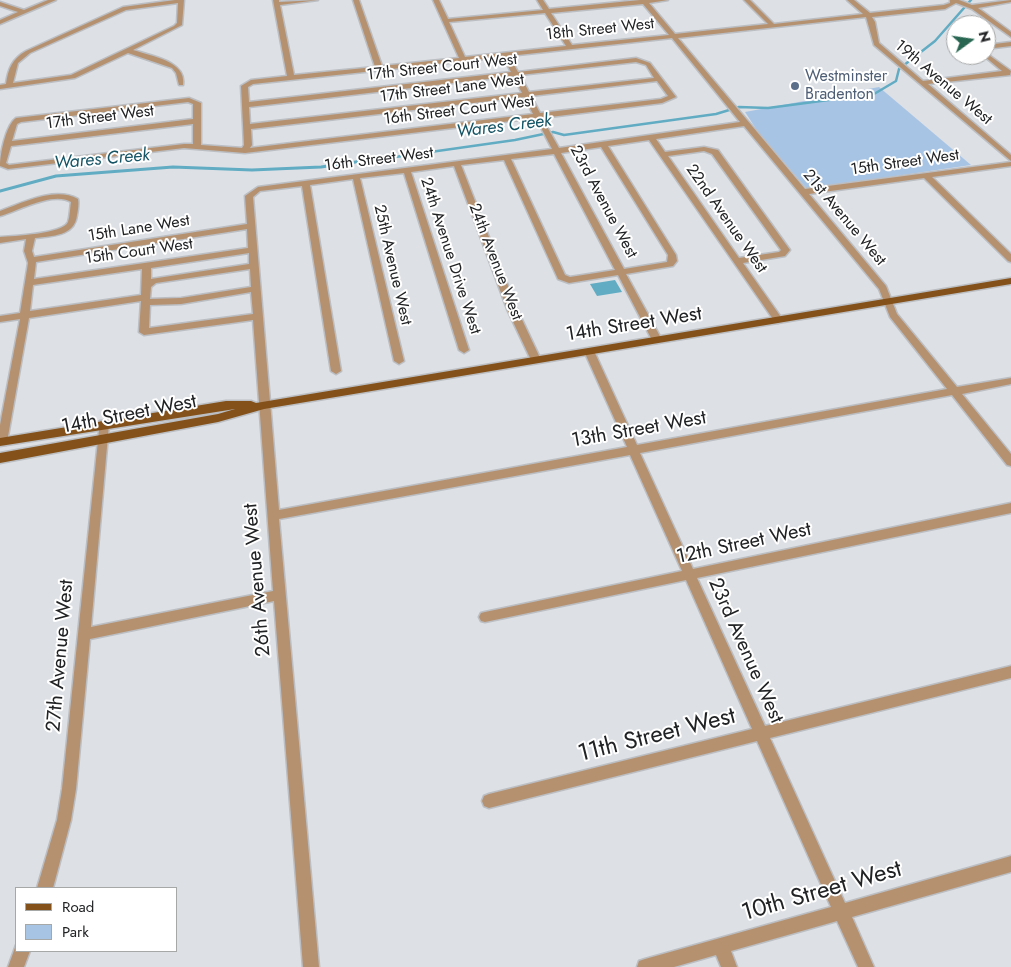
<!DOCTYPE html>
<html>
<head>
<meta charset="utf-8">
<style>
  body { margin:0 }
  #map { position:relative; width:1011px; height:967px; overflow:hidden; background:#dde0e5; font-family:Jost,sans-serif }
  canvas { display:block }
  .legend { position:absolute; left:15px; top:887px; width:162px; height:65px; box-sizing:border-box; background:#fff; border:1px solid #a6a7a7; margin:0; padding:6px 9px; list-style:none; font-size:15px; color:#212224 }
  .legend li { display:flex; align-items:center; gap:10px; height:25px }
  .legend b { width:25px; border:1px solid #a6a7a7 }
  .north { position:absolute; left:946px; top:15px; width:50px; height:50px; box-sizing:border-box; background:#fff; border:1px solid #a6a7a7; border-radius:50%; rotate:76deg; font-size:14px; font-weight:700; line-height:20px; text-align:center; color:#212224 }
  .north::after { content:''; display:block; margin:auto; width:18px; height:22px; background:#2a6753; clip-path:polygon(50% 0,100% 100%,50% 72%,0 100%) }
</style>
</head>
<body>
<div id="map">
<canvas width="1011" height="967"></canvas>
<ul class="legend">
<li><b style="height:6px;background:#835119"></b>Road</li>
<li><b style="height:14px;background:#a8c4e5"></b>Park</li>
</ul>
<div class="north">N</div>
</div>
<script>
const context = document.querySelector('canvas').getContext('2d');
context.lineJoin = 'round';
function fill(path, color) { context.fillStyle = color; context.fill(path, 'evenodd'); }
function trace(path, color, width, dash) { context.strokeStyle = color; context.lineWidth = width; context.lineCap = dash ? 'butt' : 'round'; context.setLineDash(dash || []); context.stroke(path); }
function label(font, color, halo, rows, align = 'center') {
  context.font = font + ' Jost,sans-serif'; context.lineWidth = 4; context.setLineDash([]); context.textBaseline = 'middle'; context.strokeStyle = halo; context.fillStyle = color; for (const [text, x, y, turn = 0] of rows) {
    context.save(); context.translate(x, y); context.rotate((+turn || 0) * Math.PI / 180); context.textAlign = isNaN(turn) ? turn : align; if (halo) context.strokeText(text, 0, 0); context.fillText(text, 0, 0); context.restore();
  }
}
fill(new Path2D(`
  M879 87 971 165 807 189 758 132 745 112Z`), '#a8c4e5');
fill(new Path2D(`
  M615 280 622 292 597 296 590 284Z`), '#61acc3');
trace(new Path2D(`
  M374 160 515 140 553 132 564 135 716 114 739 107 768 108 874 94 896 81 899 69 935 41 971 0`), '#61acc3', 2.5);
trace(new Path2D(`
  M0 191 56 176 173 167 252 170 321 167 383 158`), '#61acc3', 3);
const minor = new Path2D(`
  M48 0H56L0 24V20L18 12 0 6V2L24 10Z
  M175 0H184L182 25 133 50C151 56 187 61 183 85H179L176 73 172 68 128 53 75 78 0 89V85L6 84C8 69 12 59 26 51L123 7ZM178 3 177 23 174 26 71 75 13 83 18 63 30 53 126 10Z
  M273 0H279V2L318 0 280 5 294 75 375 67 353 0H359L382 66 459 58 433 0H439L448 19 543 10 537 0H543L549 9 640 0H668L649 3 675 34 768 24 744 0H750L774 24 863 14 847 0H854L870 13 944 5 950 3V0H959L972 5 1011 0V2L978 8 1011 32V37L972 9 956 3 945 9 872 17 875 22 879 43 923 81 1002 71 984 56 983 55H986V53L1011 71 1010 75 928 84 1011 155V161L874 45 866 17 678 38 805 189 1011 162V166L932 177 1011 254V262L1008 261 924 178 809 194 886 286 897 314 957 387 1011 378V384L962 394 1011 454V466L1007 465 952 395 640 453 693 569 1011 503V513L697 578 765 726 1011 666V678L770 738 845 903 1011 856V872L852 917 874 967H858L837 921 731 951 737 967H721L716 955 674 967H637L639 961 645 959 831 907 757 741 489 808 484 806 482 801 484 796 489 794 752 729 686 580 485 622 481 621 479 617 481 613 485 612 682 571 630 455 279 519 319 967H303L274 601 90 639 76 789 71 820 53 888H37L57 820 62 789 100 421H108L109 424 91 627 273 591 253 320 144 335 139 332 141 301 29 318 7 442 6 445H0V425L20 319 0 322V316L20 313 28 263 24 251 26 239 0 243V237C13 236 63 234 68 222 70 216 70 208 71 202 53 191 18 211 0 216V211C22 203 55 186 78 199 79 204 78 210 77 215 75 236 52 236 35 238L32 251 34 257 247 224 245 196 258 187 552 149 536 118 245 153 184 148 8 169 0 166C0 154 6 125 16 118L189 98 201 103V145L242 148 244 145 241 86 251 80 287 76ZM643 4 669 35 572 45 551 13ZM545 13 566 46 465 57 449 22ZM672 38 740 122 559 148 542 118 662 103 676 97 650 63 636 58 518 72 509 56ZM503 57 511 72 249 102 248 87 253 84ZM636 62 646 65 654 78 529 92 520 75ZM513 76 522 93 250 124 249 107ZM657 81 668 96 661 99 540 113 531 96ZM524 97 533 114 250 148 252 145 251 129ZM188 102 193 104V119L12 141 17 124 21 122ZM193 124V144H184L9 165 6 163 11 146ZM744 126 879 289 890 317 947 389 637 445 594 351 589 348 584 351 627 447 279 510 253 197 260 191 302 186 331 371 336 374 341 371 310 185 353 179 394 361 399 364 404 361 360 178 404 173 459 350 464 353 469 350 411 172 454 166 507 309 531 360 536 363 541 360 517 309 461 165 504 160 558 279 569 283 618 275 652 340 657 343 662 340 626 274 673 266 677 261 676 255 608 146 649 140 775 322 778 323 783 320 743 263 785 256 790 250 718 150 704 147 665 152 656 139ZM601 147 668 255 667 262 624 269 561 153ZM704 151 712 154 781 250 779 252 739 258 668 156ZM554 154 615 270 570 277 565 275 511 159ZM247 229 248 248 34 279 36 262ZM249 253V264L151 279V268ZM142 269 141 295 30 311 33 285ZM250 269 251 287 181 298 150 299 151 287 156 283ZM251 292 253 314 149 328 150 305 181 304Z
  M1011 42V46L986 49V45Z
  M16 945V951H30L24 967H8Z`);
const primary = new Path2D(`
  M1011 278V284L264 409 218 422 0 463V453L218 414 235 409 0 446V438L226 401H251L256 403Z`);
trace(minor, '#bbbec2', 3);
trace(primary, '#bbbec2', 3);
fill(minor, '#b59170');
fill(primary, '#835119');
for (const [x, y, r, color] of [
  [795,86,5,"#5c6f8a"]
]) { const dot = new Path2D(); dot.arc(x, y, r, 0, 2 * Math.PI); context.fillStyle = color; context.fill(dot); trace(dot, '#fff', 2); }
label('16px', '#212224', '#fff', [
  ["18th Street West",600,30,-6],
  ["17th Street Court West",442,68,-6],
  ["19th Avenue West",943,83,40],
  ["17th Street Lane West",452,89,-7],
  ["16th Street Court West",459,111,-7],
  ["17th Street West",100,118,-7],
  ["16th Street West",379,160,-7],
  ["15th Street West",905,163,-8],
  ["23rd Avenue West",603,202,62],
  ["21st Avenue West",844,218,50],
  ["22nd Avenue West",726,219,55],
  ["15th Lane West",139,229,-9],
  ["15th Court West",139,252,-8],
  ["24th Avenue Drive West",450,256,72],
  ["24th Avenue West",495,262,69],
  ["25th Avenue West",392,265,77]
]);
label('16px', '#4e5e75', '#fff', [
  ["Westminster",805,77],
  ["Bradenton",805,95]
], 'left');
label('italic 18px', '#155465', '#fff', [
  ["Wares Creek",504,127,-7],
  ["Wares Creek",102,160,-5]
]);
label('20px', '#212224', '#fff', [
  ["14th Street West",634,325,-9],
  ["14th Street West",129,415,-11],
  ["13th Street West",639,430,-10],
  ["12th Street West",744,544,-12],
  ["26th Avenue West",258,580,-95],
  ["23rd Avenue West",745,651,66],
  ["27th Avenue West",61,656,-85]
]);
label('24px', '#212224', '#fff', [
  ["11th Street West",657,736,-14],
  ["10th Street West",822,892,-16]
]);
</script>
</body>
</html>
